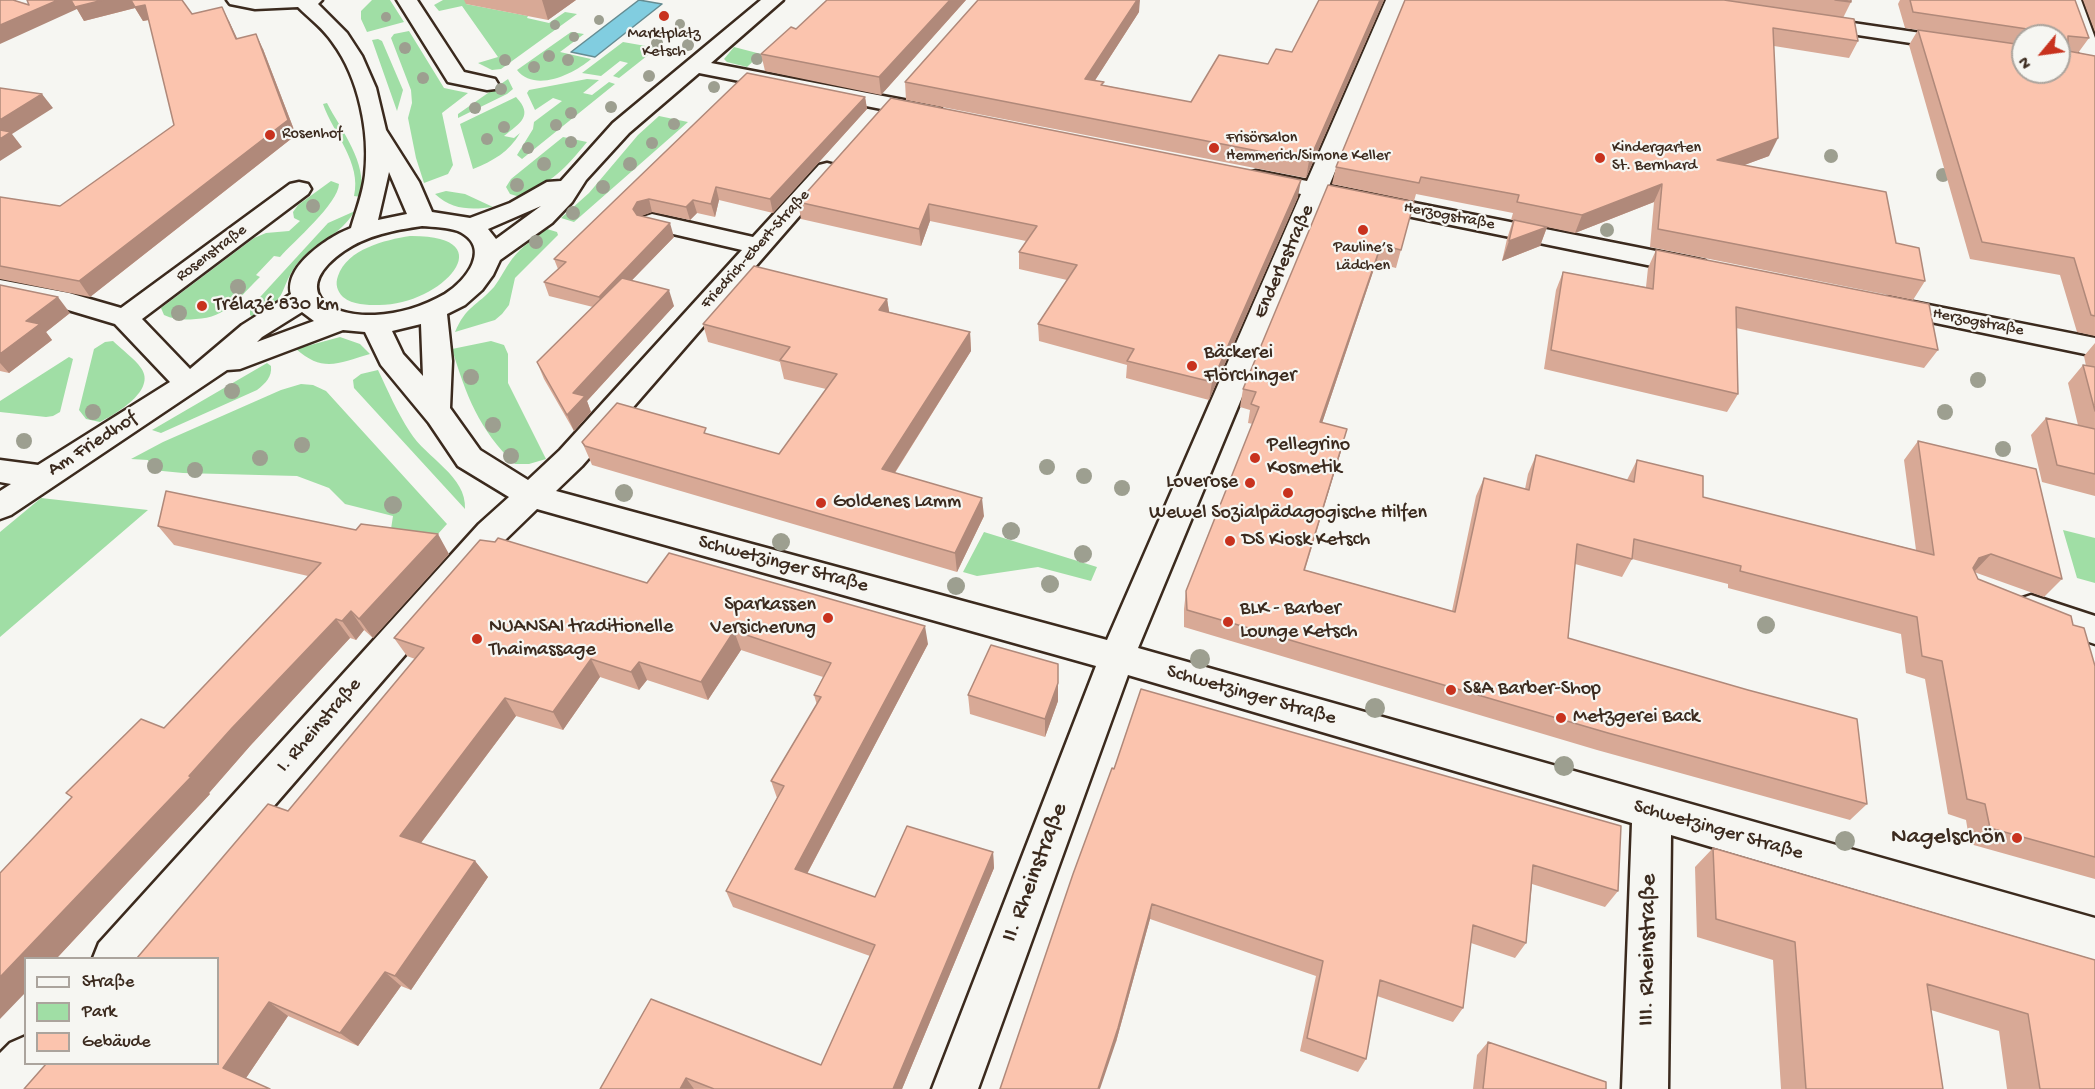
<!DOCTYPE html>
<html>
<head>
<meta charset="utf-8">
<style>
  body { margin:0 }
  #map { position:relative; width:2095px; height:1089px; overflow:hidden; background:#f6f6f2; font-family:"Gochi Hand",sans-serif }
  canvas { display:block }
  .legend { position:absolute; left:24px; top:957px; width:195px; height:108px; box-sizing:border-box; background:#f6f6f2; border:2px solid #aba49d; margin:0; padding:8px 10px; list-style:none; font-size:18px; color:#3b2a1e }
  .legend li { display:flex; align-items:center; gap:12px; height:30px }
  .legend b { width:30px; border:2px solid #aba49d }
  .north { position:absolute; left:2011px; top:24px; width:60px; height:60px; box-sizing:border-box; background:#f6f6f2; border:2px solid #aba49d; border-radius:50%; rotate:241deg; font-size:16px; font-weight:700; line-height:24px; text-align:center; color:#3b2a1e }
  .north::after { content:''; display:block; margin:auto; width:21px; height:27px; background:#c8321e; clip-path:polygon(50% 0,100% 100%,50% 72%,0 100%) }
</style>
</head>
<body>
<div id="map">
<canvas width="2095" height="1089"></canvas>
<ul class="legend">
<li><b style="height:8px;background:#f6f6f2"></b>Straße</li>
<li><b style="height:16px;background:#a0dea5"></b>Park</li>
<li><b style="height:16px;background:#fbc4ae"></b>Gebäude</li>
</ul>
<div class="north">N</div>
</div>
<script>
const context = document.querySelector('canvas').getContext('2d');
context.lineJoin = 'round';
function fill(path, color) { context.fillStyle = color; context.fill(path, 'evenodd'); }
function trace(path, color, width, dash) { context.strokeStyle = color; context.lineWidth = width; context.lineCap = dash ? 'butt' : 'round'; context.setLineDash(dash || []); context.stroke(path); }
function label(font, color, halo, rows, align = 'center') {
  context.font = font + ' "Gochi Hand",sans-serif'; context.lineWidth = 4.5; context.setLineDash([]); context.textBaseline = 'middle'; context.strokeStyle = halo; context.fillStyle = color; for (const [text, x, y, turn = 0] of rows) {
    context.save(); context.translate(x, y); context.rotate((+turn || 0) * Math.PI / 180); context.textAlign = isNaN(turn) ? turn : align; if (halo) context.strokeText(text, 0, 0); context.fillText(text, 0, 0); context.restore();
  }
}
fill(new Path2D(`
  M372 0H390L404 22 367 32 361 19V11Z
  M443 0H471L466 4 528 16 527 18 549 23 565 12 577 14 501 69 492 70 478 63 498 57 462 6 439 11 434 5Z
  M409 31 444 88 468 93 442 113 453 165 448 174 424 183 416 158 408 118 412 103 411 90 391 38 394 34Z
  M571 32 584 34 560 52 591 59C574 74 535 93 517 70Z
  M378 39 382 41 403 90 397 111 372 40Z
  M623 42 657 48 619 78 613 76 628 63 620 61 601 76 582 73Z
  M734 47 761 54 747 67 727 62 724 59Z
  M508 79 513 89 507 94 458 118V114Z
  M587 79 599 80 583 93 592 95 609 82 615 84 522 159 517 155 533 129 534 122 562 101 553 98 535 110 527 93 529 90Z
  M516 97C534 116 520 123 504 136L514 138 520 133C509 152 493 161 473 169L460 124Z
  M327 103C342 132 367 161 361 197L354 196C362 163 333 133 323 104Z
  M659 116 688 122 574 222 561 218 589 193 638 135Z
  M563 137 587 142C563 171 554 180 520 197L510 194 506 187 511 179Z
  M331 181 339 184C338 204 294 241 280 257L274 256 256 275 260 277C239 297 227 318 196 319 184 320 175 320 164 315L161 308 254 238 266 233 289 231 300 221 294 218 293 212 298 205Z
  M446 191 465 194 493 207C471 210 452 210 435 194Z
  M355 211C338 237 323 238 303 257 292 268 288 279 282 293 277 303 265 312 256 319L250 315V308L328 223Z
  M547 229 557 232 558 235 515 278 509 305 502 314 495 320 455 332C466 306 477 306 494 287 501 278 505 268 512 259 521 247 535 238 547 229Z
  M410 236C507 235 441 306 378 305 367 305 353 305 343 297 337 291 335 284 338 276 347 249 385 240 410 236Z
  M340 337 360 344 370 354C339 363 323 373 296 349Z
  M113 341C122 350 134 358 141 368 157 390 116 414 100 422L86 419 79 410 94 349 105 342Z
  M491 341 504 345 508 354V383L546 459 529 464H515C479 430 466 395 452 349Z
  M69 357 73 359 60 412 53 416 46 417 0 412V401Z
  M267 363 271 366C272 377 266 383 257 390L161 433 152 430Z
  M378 370C388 391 397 412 410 432 426 458 467 476 465 509L354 388 353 380 361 374Z
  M301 384 313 385 326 391 447 524 437 535 391 529 393 516 345 504 329 488 297 476 183 473 152 470 148 460 131 459 163 442 281 390Z
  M41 498 148 510 0 637V532Z
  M2063 530 2095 538V583L2077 578Z
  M984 532 1097 567 1091 581 1038 567 977 576 963 572Z`), '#a0dea5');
const water = new Path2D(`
  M639 0 662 4 595 57 571 52Z`);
fill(water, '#81cde0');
trace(water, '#658c92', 1.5);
const minor = new Path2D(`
  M227 0H322L318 4 347 33 362 56 376 88 386 130 419 182 432 212 470 218 510 203 547 182 561 181 613 123 761 0H783L711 63 940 107 943 112 940 117 932 119 699 73 629 133 586 180 572 202 552 223 500 260 493 275 482 290 465 305 447 314 452 361 450 408 480 450 528 480 560 450 742 250 643 227 639 222 643 217 652 214 753 237 819 165 827 163 835 165 839 170 835 175 582 466 556 491 1107 640 1301 194 1248 183 1244 178 1248 173 1256 171 1307 181 1386 0H1406L1329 186 1696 259 1705 261 1709 267 1705 273 1696 275 1324 199 1138 648 2095 918V960L1671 835 1668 1089H1622L1632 823 1128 675 978 1089H932L1096 666 537 509 503 542 142 958H93L99 943 479 524 509 497 458 466 429 423 381 365 365 332 343 330 240 369 227 370 11 515 0 519V491L11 484 0 482V460L38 465 170 382 115 324 65 309 0 296V280L69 293 121 308 290 184 299 182 308 184 311 189 308 194 142 319 190 369 242 325 291 294C284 266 328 237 351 228 356 211 363 193 365 175 370 133 359 78 333 43 324 29 310 19 298 7L255 9 230 4ZM389 172 407 214 378 220ZM541 206 496 239 488 229ZM422 226C434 227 447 227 458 231 493 247 466 281 445 294 424 306 399 314 375 315 324 317 291 288 344 251 367 235 395 230 422 226ZM302 312 314 321 257 342 262 337ZM421 324 423 376 403 354 392 331Z
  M397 0H417L464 72 495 79 498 84 495 89 487 90 448 82Z
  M2061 0H2081L2095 38V72L2087 71 2084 66Z
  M1812 17 2023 48V60L1805 27 1802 23 1805 19Z
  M1888 297 2095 338V356L1878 311 1874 305 1878 299Z
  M2031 595 2095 616V644L2019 619 2014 609 2019 599Z
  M26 1036V1064H47L42 1075 30 1089H0V1053L10 1043Z`);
trace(minor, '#3b2a1e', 5);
fill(minor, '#f6f6f2');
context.fillStyle = '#9d9f90';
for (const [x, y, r] of [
  [386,17,5],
  [599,20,5],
  [680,24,5],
  [555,25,5],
  [574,37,5],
  [657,43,6],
  [688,45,6],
  [405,48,6],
  [549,56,6],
  [757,59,6],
  [505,60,6],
  [568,60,6],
  [534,67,6],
  [649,76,6],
  [423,78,6],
  [714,87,6],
  [501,89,6],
  [611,107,6],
  [475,108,6],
  [571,113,6],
  [674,124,6],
  [556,125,6],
  [504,127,6],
  [487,139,6],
  [571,142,6],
  [652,143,6],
  [528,148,6],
  [1831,156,7],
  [544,164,7],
  [630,164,7],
  [1943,175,7],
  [517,185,7],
  [603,187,7],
  [313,206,7],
  [573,213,7],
  [1607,230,7],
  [536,242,7],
  [238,287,8],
  [179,313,8],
  [471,377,8],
  [1978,380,8],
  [232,391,8],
  [93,412,8],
  [1945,412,8],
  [493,425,8],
  [24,441,8],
  [302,445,8],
  [2003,449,8],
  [511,456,8],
  [260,458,8],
  [155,466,8],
  [1047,467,8],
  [195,470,8],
  [1084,476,8],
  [1122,488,8],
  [624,493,9],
  [393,505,9],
  [1011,531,9],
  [781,542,9],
  [1083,554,9],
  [1050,584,9],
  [956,586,9],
  [1766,625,9],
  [1200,659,10],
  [1375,708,10],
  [1564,766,10],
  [1845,841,10]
]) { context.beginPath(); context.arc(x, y, r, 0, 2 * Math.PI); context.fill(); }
fill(new Path2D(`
  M182 0 192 14 229 21 237 39 263 49 296 135 90 297 0 279V197L60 206 174 125 149 20 143 21 135 8 84 21 77 9 29 5Z
  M464 0H576L548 20 466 4Z
  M966 0 881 95 765 71 761 54 796 29Z
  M1319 0H1384L1306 178 906 100 905 82 1139 12 1095 80 1103 85 1191 102 1292 52Z
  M1405 0H1851V2L1843 18 1858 41 1849 58 1774 46 1769 156 1744 165 1896 243 1925 281 1913 300 1650 247 1654 202 1575 233 1547 227 1540 246 1502 261 1507 239 1513 220H1511L1513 213 1416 194 1414 201 1332 184 1336 167Z
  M1900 0H2075L2089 38 2078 53 2095 56V336L2077 332 2060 275 1970 259 1909 45 1918 30 1905 28 1898 4ZM2023 36H2059L2023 72Z
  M2083 0H2095V32Z
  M747 73 865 97 867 109 773 213 719 200 715 217 697 213 690 220 652 212 641 216 674 237 632 280 674 306 587 401 591 412 574 431 544 379 537 362 593 307 549 296 544 282 558 269 554 259Z
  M1298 197 1209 400 1126 378 1127 365 1039 341 1038 324 1067 280 1019 269V252L1026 241 930 221 921 246 801 219 798 202Z
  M1414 202 1396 268 1376 263 1322 423 1342 448 1305 570 1452 611 1476 496 1484 478 1525 489 1528 474 1536 455 1627 480 1637 460 1703 497 1916 550 1904 460 1918 441 2062 579 2044 597 1974 572 1978 579 2073 625 2095 666V879L1970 844 1966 820 1948 814 1925 679 1906 673 1901 634 1728 588V584L1632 559 1622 577 1575 564 1568 638 1867 804 1850 820 1597 750 1184 627V609L1186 591 1253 424 1248 423 1250 410 1240 407 1243 389Z
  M1656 250 1938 350 1924 368 1736 328 1738 394 1727 412 1544 369 1556 290 1563 272 1646 287 1648 268Z
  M0 285 70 313 46 332 52 340 9 373 0 371Z
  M887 299 889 312 970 332 971 351 895 473 984 516 957 572 592 465 590 460 582 442 779 454 826 389 784 379 780 362 708 342 703 324Z
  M2095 343V496L2042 482 2031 435 2046 418 2078 425 2068 383 2083 365 2086 366 2084 356Z
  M158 526 449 554 373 638 364 630 356 640 350 638 250 746 209 793 210 794 57 958H26L72 797 66 793 164 728 308 576 174 545Z
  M647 583 928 644 807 874 875 897 993 852 994 868 902 1089H600L651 999 821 1065 870 956 733 907 726 891 777 798 771 781 817 705 814 695 823 677 741 650 708 700 647 680 639 690 600 677 563 730 516 716 421 843 475 861 488 877 411 990 401 986 358 1046 288 1016 246 1078 24 1089 288 811 415 659 407 656 394 638Z
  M1141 689 1618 891 1605 907 1532 884 1526 943 1515 958 1471 943 1463 1008 1453 1022 1377 996 1366 1059 1358 1072 1300 1051 1316 976 1150 919 1116 1042 1114 769Z
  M968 695 1058 701 1045 737 970 714Z
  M1713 848 2095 960V1089H2007L1999 1031 1931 1010 1943 1089H1781L1773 960 1697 937 1695 867Z
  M1488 1042 1606 1089H1473L1477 1055Z`), '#d8a996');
fill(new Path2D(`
  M58 0H131L145 5 153 19 143 21 135 8 84 21 77 9 0 44V25Z
  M542 0H576L548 20Z
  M950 0H966L881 95 879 77Z
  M1137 0H1140L1139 12 1085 96V79Z
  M1380 0H1384L1306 178 1309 161Z
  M222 7 229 21 244 53 236 39Z
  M256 34 263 49 296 135 90 297 79 281Z
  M42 94 53 108 12 134 22 147 0 161V120Z
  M865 97 867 109 773 213 770 199Z
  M1778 138 1769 156 1709 178 1717 160Z
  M1301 180 1298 197 1209 400 1212 382Z
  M1662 184 1654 202 1575 233 1582 215Z
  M716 187 719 200 715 217 711 204Z
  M649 199 652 212 641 216 637 222 633 209 637 202Z
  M693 200 697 213 690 220 686 207Z
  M929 204 930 221 921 246 919 229Z
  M670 223 674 237 603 310 599 297Z
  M1547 227 1540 246 1502 261 1509 241Z
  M1381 245 1376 263 1316 441 1320 422Z
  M669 290 674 306 587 401 591 412 574 431 567 415 573 393Z
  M58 297 70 313 46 332 52 340 9 373 0 363V354L26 321Z
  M887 299 890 317 879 310Z
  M970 332 971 351 885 488 882 469Z
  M1347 429 1342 448 1299 587 1304 570Z
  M982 498 984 516 957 572 955 553Z
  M438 534 449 554 373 638 359 619Z
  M1991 554 1974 572 1962 576 1979 558Z
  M351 611 364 630 356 640 342 621Z
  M336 619 350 638 250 746 209 793 210 794 57 958H26V992L0 1019V977L189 776 232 728Z
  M925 626 928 644 801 885 795 869Z
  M734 631 741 650 708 700 701 682Z
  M591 659 600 677 563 730 553 712Z
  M639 662 647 680 639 690 631 672Z
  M1058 683V701L1045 737V719Z
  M505 698 516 716 414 852 400 836Z
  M993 852 994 868 902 1089H893Z
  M475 861 488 877 411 990 395 976Z
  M1152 904 1150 919 1116 1042 1100 1089H1098Z
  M385 972 401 986 358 1046 340 1033Z
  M269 1002 288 1016 244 1081 223 1068Z
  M686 1078 694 1089H680Z`), '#b0897a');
const building = new Path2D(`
  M0 0H13L29 5 27 0H58L0 25Z
  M71 0H103L75 7Z
  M131 0H182L192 14 222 7 236 39 256 34 288 120 79 281 0 266V197L60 206 174 125 145 5 135 7Z
  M827 0H950L879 77 761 54 791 27 796 29Z
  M978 0H1137L1085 79 1104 82 1101 85 1191 102 1219 55 1268 64 1276 49 1292 52 1319 0H1380L1309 161 905 82Z
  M1405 0H1724L1854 19 1858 41 1773 28 1778 138 1717 160 1886 192 1896 243 1919 248 1925 281 1658 229 1662 184 1582 215 1517 202 1519 195 1421 177 1419 183 1336 167Z
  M1835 0H1851V2Z
  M1910 0H2075L2089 38 2068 36V51L2095 56V316L2091 315 2074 258 1982 242 1918 30 2023 45V72H2059V36H2036L2035 32 2034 30 1913 12Z
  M747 73 865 97 770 199 716 187 711 204 693 200 686 207 649 199 637 202 633 209 637 215 670 223 599 297 544 282 566 262 554 259Z
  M0 88 42 94 0 120Z
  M891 98 1301 180 1212 382 1127 361 1134 349 1038 324 1077 265 1019 252 1037 226 929 204 919 229 798 202Z
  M0 130 11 132 0 139Z
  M1328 185 1414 202 1401 250 1381 245 1320 422 1347 429 1304 570 1455 612 1484 478 1529 490 1536 455 1634 482 1637 460 1703 476V497L1934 555 1918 441 2036 469 2062 579 1991 554 1979 558 1973 568 1978 579 2071 616 2073 625 2084 628 2095 666V857L1990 828 1985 804 1967 799 1942 661 1922 656 1917 617 1740 571 1741 566 1634 539 1632 559 1577 544 1568 638 1748 690 1857 719 1867 804 1608 733 1187 610 1186 591 1259 407 1251 404 1256 392 1243 389Z
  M1514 220 1547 227 1509 241Z
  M1656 250 1929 304 1938 350 1736 307 1738 394 1551 350 1563 272 1653 289Z
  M754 266 887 299 879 310 970 332 882 469 982 498 955 553 585 446 582 442 617 403 706 428 704 433 779 454 837 374 780 360 790 347 703 324Z
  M622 278 669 290 573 393 585 396 567 415 537 362Z
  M0 285 58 297 26 321 40 324 0 354Z
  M2083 365 2095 367V411Z
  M2046 418 2095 429V474L2057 465Z
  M166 491 356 530 361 524 438 534 359 619 351 611 342 621 336 619 232 728 189 776 191 777 0 977V873L72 797 66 793 141 719 164 728 321 563 158 526Z
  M498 538 647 583 669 553 925 626 795 869 875 897 907 826 993 852 893 1089H714L686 1078 680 1089H600L651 999 821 1065 875 945 726 891 784 786 771 781 821 697 814 695 831 663 734 631 701 682 639 662 631 672 591 659 553 712 505 698 400 836 475 861 395 976 385 972 340 1033 269 1002 223 1068 270 1089H24L46 1064H218V958H137L268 804 288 811 424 648 394 638 480 540 495 542Z
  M991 645 1058 664V683L1045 719 968 695Z
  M1141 689 1621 826 1618 891 1533 865 1526 943 1473 925 1463 1008 1380 980 1366 1059 1307 1038 1323 961 1152 904 1118 1028 1098 1089H1000L1073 874 1112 768 1114 769Z
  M1713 848 2095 960V1089H2040L2028 1014 1927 984 1943 1089H1806L1795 942 1716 919Z
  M1488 1042 1606 1082V1089H1483Z`);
fill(building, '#fbc4ae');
trace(building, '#b0897a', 1.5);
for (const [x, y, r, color] of [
  [664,16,6,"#c8321e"],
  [270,135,6,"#c8321e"],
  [1214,148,6,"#c8321e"],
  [1600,158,6,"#c8321e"],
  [1363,230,6,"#c8321e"],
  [202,306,6,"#c8321e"],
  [1192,366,6,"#c8321e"],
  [1255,458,6,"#c8321e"],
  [1250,483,6,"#c8321e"],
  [1288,493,6,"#c8321e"],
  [821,503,6,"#c8321e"],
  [1230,541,6,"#c8321e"],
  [828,618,6,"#c8321e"],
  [1228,622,6,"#c8321e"],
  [477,639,6,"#c8321e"],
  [1451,690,6,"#c8321e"],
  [1561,718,6,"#c8321e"],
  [2017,838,6,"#c8321e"]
]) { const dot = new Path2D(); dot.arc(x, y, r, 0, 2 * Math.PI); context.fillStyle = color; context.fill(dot); trace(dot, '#f6f6f2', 2); }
label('16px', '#3b2a1e', '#f6f6f2', [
  ["Marktplatz",664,35,"center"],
  ["Ketsch",664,53,"center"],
  ["Rosenhof",282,135],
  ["Frisörsalon",1226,139],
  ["Hemmerich/Simone Keller",1226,157],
  ["Kindergarten",1612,149],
  ["St. Bernhard",1612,167],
  ["Pauline’s",1363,249,"center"],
  ["Lädchen",1363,267,"center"]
], 'left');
label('16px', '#3b2a1e', '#f6f6f2', [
  ["Herzogstraße",1449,217,11],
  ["Friedrich-Ebert-Straße",756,250,-48],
  ["Rosenstraße",212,254,-37],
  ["Herzogstraße",1978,323,11]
]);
label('20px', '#3b2a1e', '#f6f6f2', [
  ["Enderlestraße",1285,262,-66],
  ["Am Friedhof",93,445,-33],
  ["Schwetzinger Straße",783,565,15],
  ["Schwetzinger Straße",1251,696,16],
  ["I. Rheinstraße",320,726,-49],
  ["Schwetzinger Straße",1718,831,16]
]);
label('20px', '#3b2a1e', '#f6f6f2', [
  ["Trélazé 830 km",214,306],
  ["Bäckerei",1204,354],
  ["Flörchinger",1204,377],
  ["Pellegrino",1267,446],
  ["Kosmetik",1267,469],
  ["Loverose",1238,483,"right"],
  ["Goldenes Lamm",833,503],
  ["Wewel Sozialpädagogische Hilfen",1288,514,"center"],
  ["DS Kiosk Ketsch",1242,541],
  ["Sparkassen",816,606,"right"],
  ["Versicherung",816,629,"right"],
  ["BLK - Barber",1240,610],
  ["Lounge Ketsch",1240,633],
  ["NUANSAI traditionelle",489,628],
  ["Thaimassage",489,651],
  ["S&A Barber-Shop",1463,690],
  ["Metzgerei Back",1573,718]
], 'left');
label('24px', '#3b2a1e', '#f6f6f2', [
  ["Nagelschön",2005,838]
], 'right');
label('24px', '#3b2a1e', '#f6f6f2', [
  ["II. Rheinstraße",1036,873,-69],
  ["III. Rheinstraße",1649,950,-89]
]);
</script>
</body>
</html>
